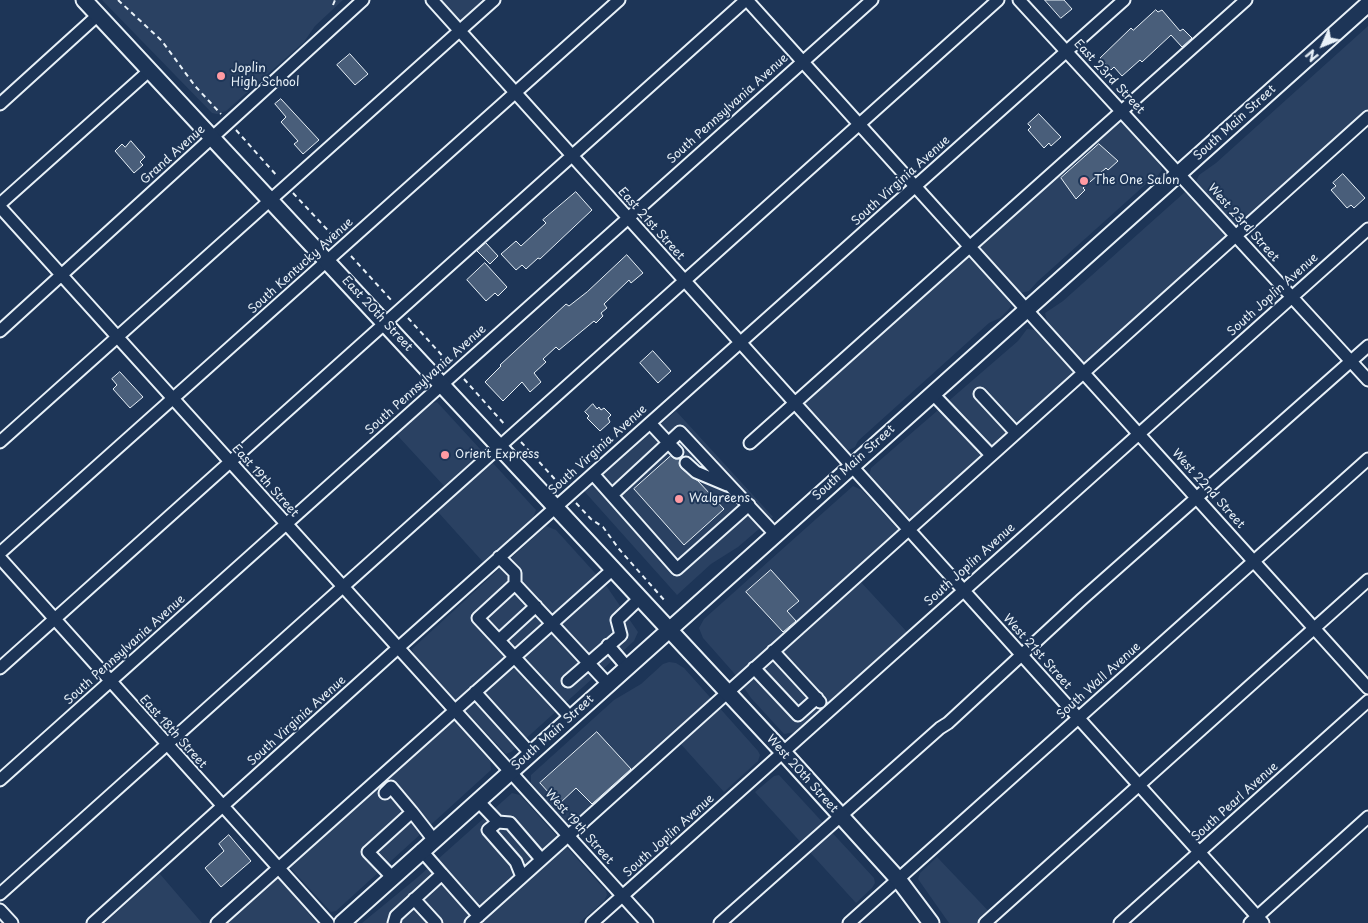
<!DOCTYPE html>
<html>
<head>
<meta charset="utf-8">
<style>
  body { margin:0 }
  #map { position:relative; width:1368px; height:923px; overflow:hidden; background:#1d3557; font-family:"Playpen Sans",sans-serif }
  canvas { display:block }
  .north { position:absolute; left:1298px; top:20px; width:50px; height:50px; -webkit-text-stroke:4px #1d3557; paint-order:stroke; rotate:226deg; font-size:14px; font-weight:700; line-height:20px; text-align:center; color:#e8f1f8 }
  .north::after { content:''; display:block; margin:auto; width:18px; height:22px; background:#e8f1f8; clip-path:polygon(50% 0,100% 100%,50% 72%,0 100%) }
</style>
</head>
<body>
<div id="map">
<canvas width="1368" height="923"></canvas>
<div class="north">N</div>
</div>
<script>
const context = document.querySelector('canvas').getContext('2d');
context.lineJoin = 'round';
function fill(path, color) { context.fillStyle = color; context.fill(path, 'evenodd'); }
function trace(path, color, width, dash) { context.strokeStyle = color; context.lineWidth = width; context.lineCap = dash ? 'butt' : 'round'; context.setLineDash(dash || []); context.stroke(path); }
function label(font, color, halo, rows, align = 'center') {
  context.font = font + ' "Playpen Sans",sans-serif'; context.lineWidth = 4; context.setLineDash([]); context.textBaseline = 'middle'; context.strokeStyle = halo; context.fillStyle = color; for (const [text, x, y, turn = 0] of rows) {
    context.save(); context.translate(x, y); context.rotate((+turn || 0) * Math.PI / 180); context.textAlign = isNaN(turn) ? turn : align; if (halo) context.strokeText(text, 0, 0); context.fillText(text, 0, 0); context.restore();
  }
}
fill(new Path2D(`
  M102 0H343L315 26 304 42 226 111 217 114 212 113Z
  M439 0H489L461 25Z
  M1368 26V122L1243 234 1198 186 1196 182 1199 175 1216 163Z
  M1115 114 1159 162 1162 170 1156 178 1146 184 1037 282 1029 291 1021 293 973 241Z
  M1185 192 1191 196 1234 242 1090 371 1047 321 1045 313 1063 301Z
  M964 249 1008 298 1011 306 1009 309 1000 318 989 323 858 441 855 447 849 450H844L797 398Z
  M1027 329 1037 330 1081 379 914 528 872 480 869 476 871 468 1018 341Z
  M437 402 536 510 533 518 483 562 429 502 445 487 397 435 430 404Z
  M676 411 773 517 738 547 711 564 677 595 584 491Z
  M853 486 862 490 906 538 859 580 907 632 796 732 784 734 751 698 733 672 703 638 699 628 704 619Z
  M546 526 556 530 605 584 638 632 634 641 511 752 506 754 414 656 412 649Z
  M669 662 676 663 684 668 758 751 760 755 758 761 724 792 678 741 575 833 531 783V775L614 700 641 684 663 664Z
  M447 713 490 761 491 770 336 911 331 912 283 860Z
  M779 775 874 878 875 883 872 888 856 903 755 792 774 776Z
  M512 793 520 795 606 891 607 895 604 901 579 923H362L418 877Z
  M937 857 996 919 992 923H949L918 879 920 873Z
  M271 870 317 923H211Z
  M160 874 202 923H105L159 874Z`), '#2a4162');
const building = new Path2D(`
  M1045 0H1064L1072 9 1061 18Z
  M1156 10 1158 12 1162 10 1180 31 1183 29 1192 38 1182 47 1171 35 1142 62 1140 60 1122 76 1114 67 1111 70 1100 58 1131 28 1133 30Z
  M350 54 368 74 355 85 337 65Z
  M281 99 319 140 303 154 294 144 298 141 281 122 286 117 275 104Z
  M1039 114 1061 137 1051 146 1049 143 1044 148 1028 130 1031 127 1028 124Z
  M131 141 145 157 140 162 143 165 134 173 115 151 122 144 125 147Z
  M1099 144 1118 161 1108 170 1106 168 1083 188 1085 190 1076 199 1061 178Z
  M1343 174 1365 198 1354 208 1351 205 1347 208 1331 190 1336 186 1333 183Z
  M576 192 592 210 540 259 538 258 526 269 522 265 516 270 501 254 516 241 521 246 546 223 543 220Z
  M486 243 498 256 490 264 477 251Z
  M627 255 643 273 631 283 629 280 604 304 607 308 601 313 603 316 596 323 594 321 559 350 556 347 543 359 546 362 534 373 541 382 530 392 522 382 503 401 485 382 501 366 500 365 566 304 569 306 587 292Z
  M485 263 507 287 498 296 495 293 486 301 467 280Z
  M653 351 671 371 658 383 640 363Z
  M120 372 143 397 130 408 113 389 117 385 112 379Z
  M593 404 597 409 599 407 601 410 604 408 611 415 608 418 610 422 600 431 587 418 589 416 585 412Z
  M671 456 675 459H680L681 468 698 481 724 509 684 545 634 489Z
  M771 570 799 601 787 611 796 621 783 632 746 592Z
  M597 732 631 769 592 804 576 788 559 804 540 783Z
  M229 835 251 861 221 887 205 868 224 851 219 844Z`);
fill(building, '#495e7a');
trace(building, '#e8f1f8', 1);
const minor = new Path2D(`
  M432 0 1263 923
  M747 0 1368 688
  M1019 0 1368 380
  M0 104 98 15
  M0 204 150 70
  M0 207 647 923
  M0 331 363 0
  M932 393 991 455
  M980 394 1016 433
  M650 423 677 452
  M0 442 494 0
  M750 443 1246 0
  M686 463 696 472 727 485
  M593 474 677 569 749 505
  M612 495 680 432 775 534
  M0 553 619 0
  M499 557 515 573V584L478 618 571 718
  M0 558 328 923
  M515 584 608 684
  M499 640 536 606
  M608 645 627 667
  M773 651 820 702
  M0 668 746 0
  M754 668 798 715 817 698
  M568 681 621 635 617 620 639 599
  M475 692 531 754
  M0 780 872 0
  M385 793 391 787 412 812
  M478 801 498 822 510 823 541 859
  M498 822 488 830 516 862 522 877
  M421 850 442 874
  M393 878 368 852 412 812 433 839
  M0 894 998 0
  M414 899 436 923
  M0 910 12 923
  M93 923 389 656 1124 0
  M217 923 612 570
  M394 923 396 916 442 874 479 916
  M471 923 1368 117
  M592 923 1368 229
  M720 923 940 728 948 723 1081 600 1368 346
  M849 923 1368 459
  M985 923 1368 580
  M1120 923 1368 701
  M1250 923 1368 817`);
const major = new Path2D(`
  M84 0 783 752 898 879 931 923
  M342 923 1368 4`);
trace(minor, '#e8f1f8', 15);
trace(major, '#e8f1f8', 19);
trace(new Path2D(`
  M118 0 162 41 195 86 221 114
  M333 5 335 0
  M236 130 278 177
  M293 193 336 239
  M351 256 393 302
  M408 318 449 363
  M464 379 506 426
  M521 442 562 487
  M576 503 591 519 603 527 619 549 665 601`), '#e8f1f8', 2, [5, 4]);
trace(minor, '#1d3557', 11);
trace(major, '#1d3557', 15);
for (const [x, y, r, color] of [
  [221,76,5,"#ff9aa2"],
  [1084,181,5,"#ff9aa2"],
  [445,455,5,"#ff9aa2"],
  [679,499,5,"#ff9aa2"]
]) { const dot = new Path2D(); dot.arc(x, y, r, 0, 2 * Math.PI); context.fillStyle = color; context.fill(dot); trace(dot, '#1d3557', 2); }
label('12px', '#e8f1f8', '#1d3557', [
  ["Joplin",231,69],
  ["High School",231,83],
  ["The One Salon",1094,181],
  ["Orient Express",455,455],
  ["Walgreens",689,499]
], 'left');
label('12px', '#e8f1f8', '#1d3557', [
  ["East 23rd Street",1109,77,47],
  ["South Pennsylvania Avenue",728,109,-42],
  ["South Main Street",1235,123,-42],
  ["Grand Avenue",173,155,-42],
  ["South Virginia Avenue",901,181,-42],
  ["West 23rd Street",1243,223,48],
  ["East 21st Street",651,224,48],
  ["South Kentucky Avenue",301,266,-42],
  ["South Joplin Avenue",1273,295,-42],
  ["East 20th Street",377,314,47],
  ["South Pennsylvania Avenue",426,380,-42],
  ["South Virginia Avenue",598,450,-42],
  ["South Main Street",854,463,-42],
  ["East 19th Street",265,481,48],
  ["West 22nd Street",1208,489,48],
  ["South Joplin Avenue",970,565,-42],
  ["South Pennsylvania Avenue",125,650,-42],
  ["West 21st Street",1037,652,48],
  ["South Wall Avenue",1099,681,-42],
  ["South Virginia Avenue",297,721,-42],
  ["East 18th Street",173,732,48],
  ["South Main Street",553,733,-42],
  ["West 20th Street",802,774,48],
  ["South Pearl Avenue",1235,802,-42],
  ["West 19th Street",579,827,48],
  ["South Joplin Avenue",669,836,-42]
]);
</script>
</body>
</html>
